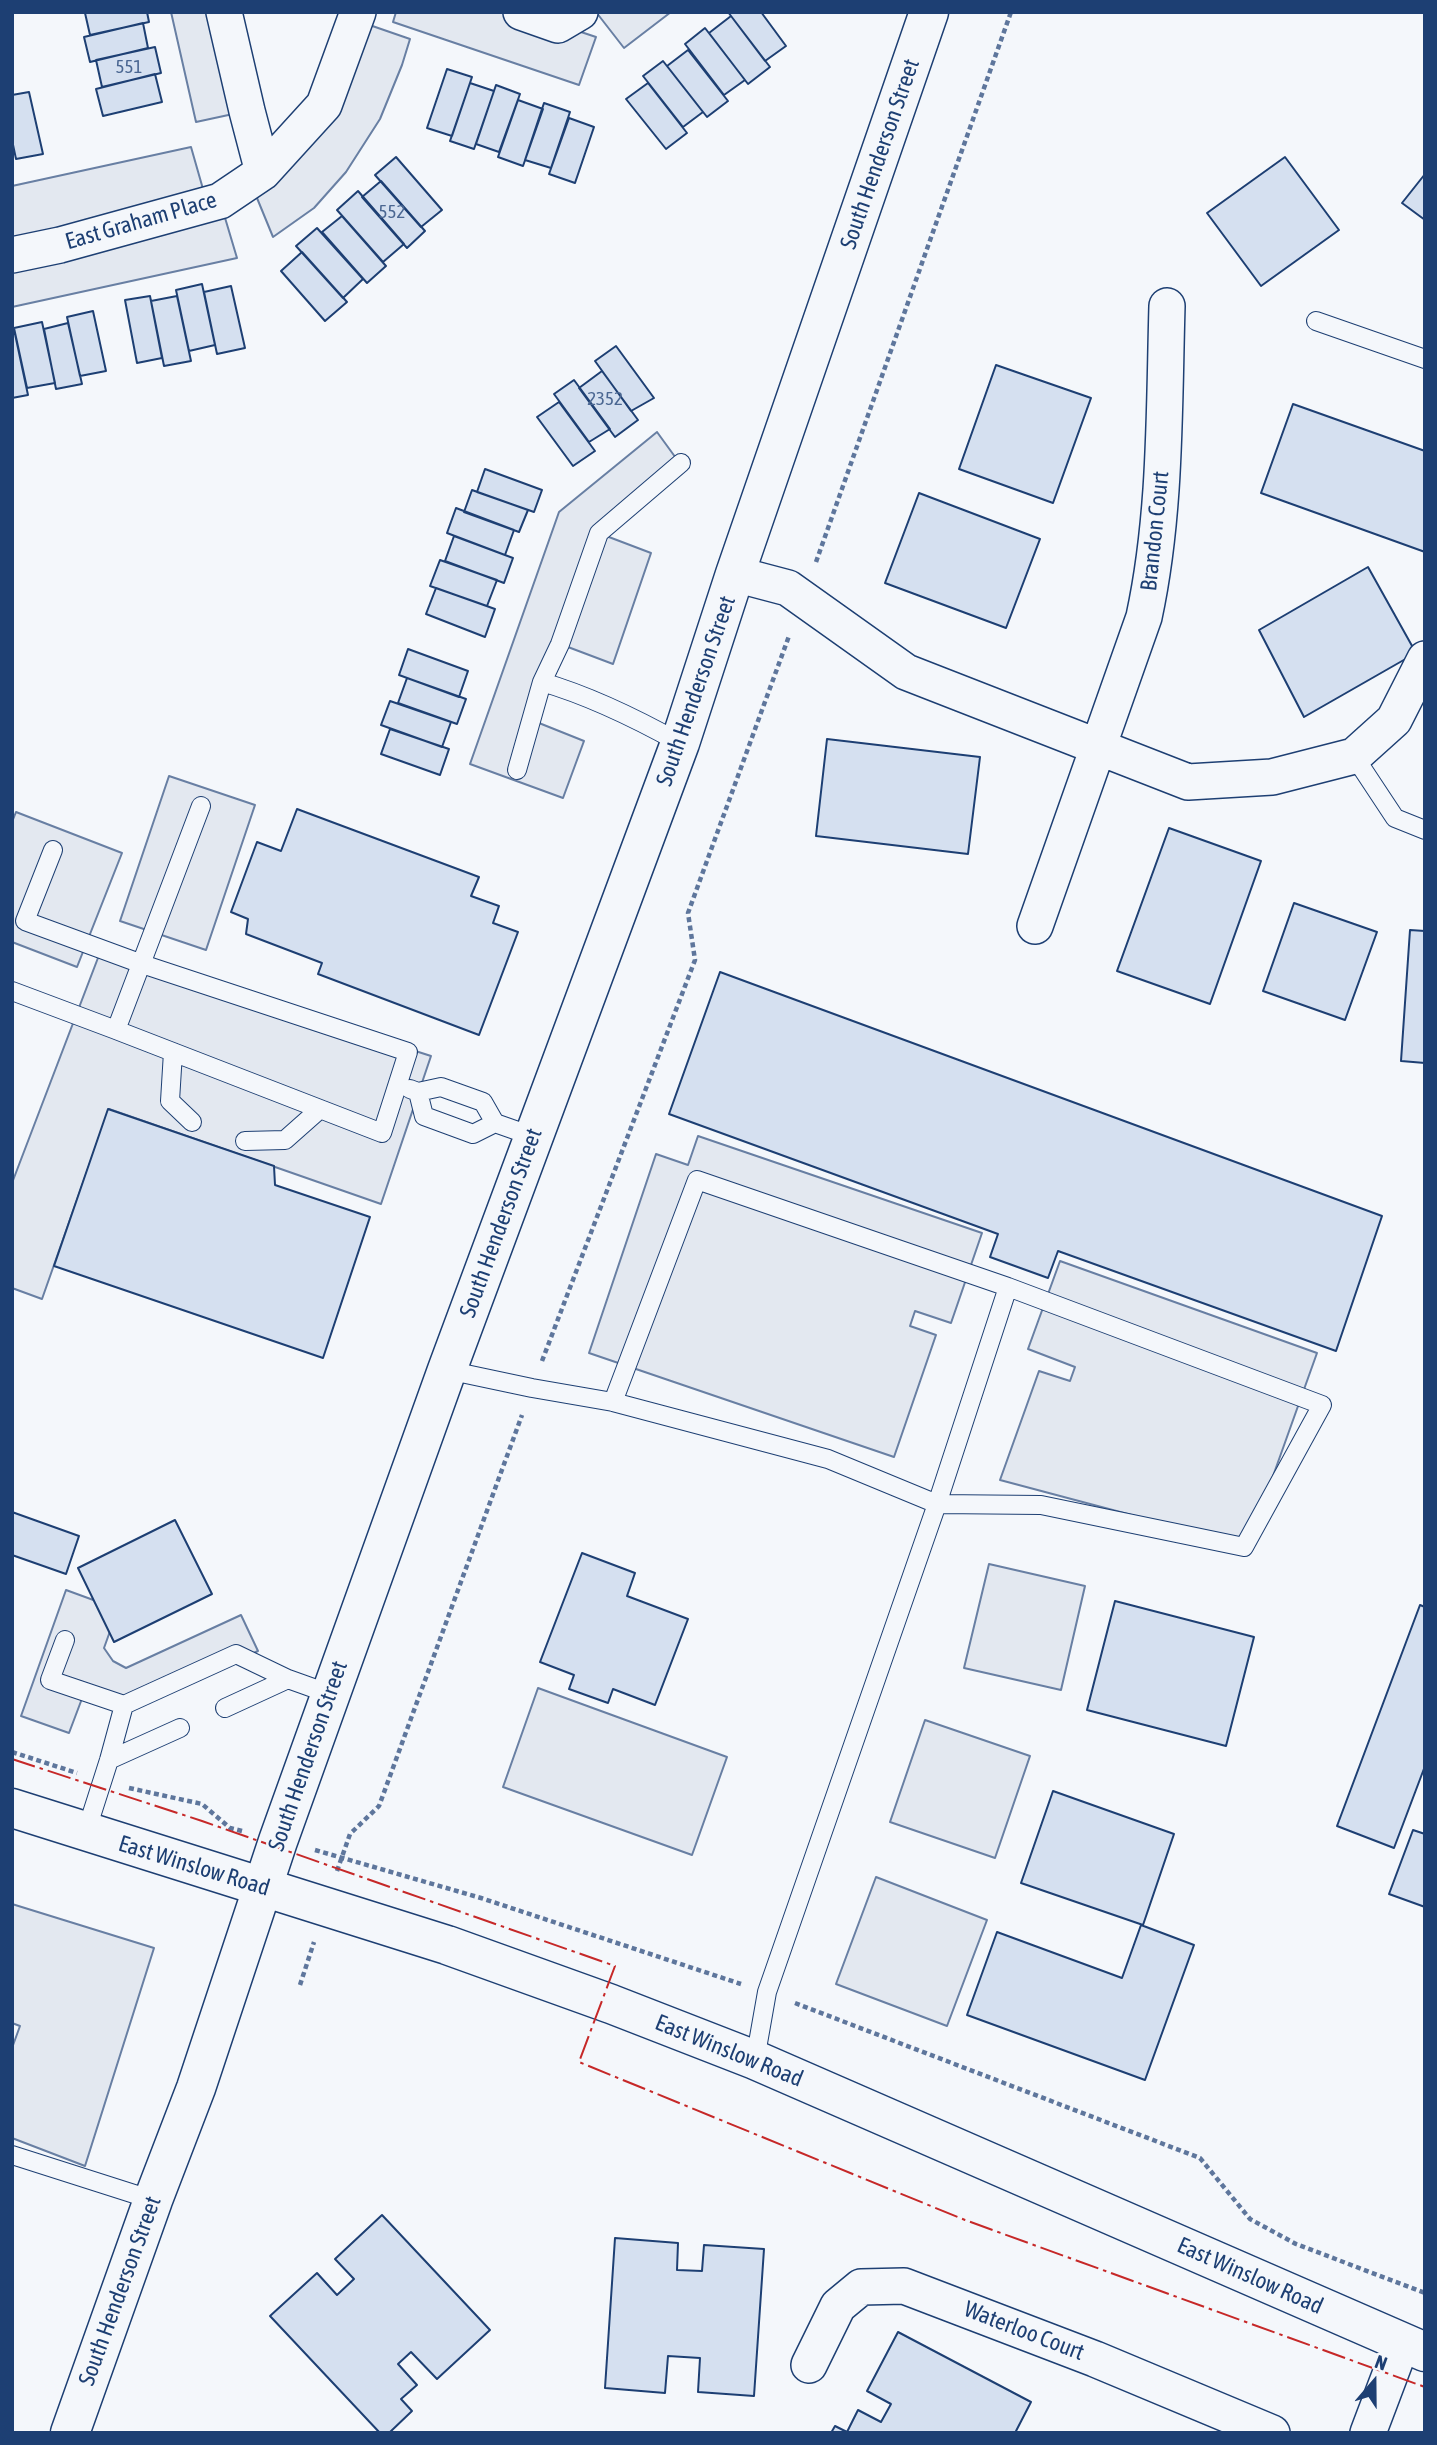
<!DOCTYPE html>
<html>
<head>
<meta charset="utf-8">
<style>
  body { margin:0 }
  #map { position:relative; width:1437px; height:2445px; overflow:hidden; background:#f4f7fb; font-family:"Asap Condensed",sans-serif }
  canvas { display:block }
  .frame { position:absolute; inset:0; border:14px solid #1d3f73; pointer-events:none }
  .north { position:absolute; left:1339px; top:2347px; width:70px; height:70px; -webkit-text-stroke:5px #f4f7fb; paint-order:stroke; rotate:20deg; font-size:19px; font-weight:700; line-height:28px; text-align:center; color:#1d3f73 }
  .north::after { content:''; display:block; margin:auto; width:24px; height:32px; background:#1d3f73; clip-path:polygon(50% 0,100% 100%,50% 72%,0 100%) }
</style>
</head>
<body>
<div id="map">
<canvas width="1437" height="2445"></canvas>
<div class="frame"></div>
<div class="north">N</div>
</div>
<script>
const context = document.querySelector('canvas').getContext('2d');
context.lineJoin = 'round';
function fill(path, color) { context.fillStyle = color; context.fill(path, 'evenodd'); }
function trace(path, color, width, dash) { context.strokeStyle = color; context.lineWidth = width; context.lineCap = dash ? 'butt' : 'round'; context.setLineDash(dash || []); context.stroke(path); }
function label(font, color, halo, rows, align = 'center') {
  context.font = font + ' "Asap Condensed",sans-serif'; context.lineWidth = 5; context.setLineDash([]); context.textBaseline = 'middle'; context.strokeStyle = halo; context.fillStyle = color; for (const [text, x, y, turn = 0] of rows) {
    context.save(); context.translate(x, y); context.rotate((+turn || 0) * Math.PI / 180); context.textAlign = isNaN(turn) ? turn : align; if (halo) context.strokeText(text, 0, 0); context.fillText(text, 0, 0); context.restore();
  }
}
const parking = new Path2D(`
  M171 12H224L247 111 196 122Z
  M396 12H521L596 37 579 85 393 22Z
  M596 12H671L624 48Z
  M355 20 410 39 402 65 380 119 346 172 314 208 273 237 250 181 263 172Z
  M191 147 207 203 220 201 237 258 12 307V186Z
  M657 432 681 465 601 534 651 553 613 664 560 644 534 721 584 741 563 798 470 764 559 512Z
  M169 776 255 805 206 950 120 921Z
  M16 812 122 853 77 967 12 942V822Z
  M101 950 431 1056 381 1204 109 1109 42 1299 12 1288V1183Z
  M698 1136 982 1233 951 1323 915 1311 910 1326 936 1335 894 1457 589 1353 656 1154 688 1165Z
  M1060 1261 1317 1353 1248 1546 1000 1480 1039 1371 1070 1381 1075 1367 1028 1349Z
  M989 1564 1085 1586 1061 1690 964 1668Z
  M66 1590 118 1609 104 1648 113 1661 126 1668 241 1615 258 1651 138 1707 86 1688 69 1733 21 1716Z
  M538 1688 727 1757 692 1855 503 1787Z
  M925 1720 1030 1756 995 1858 890 1822Z
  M876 1877 987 1920 947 2026 836 1984Z
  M12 1904 154 1948 85 2166 12 2138V2048L20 2026 12 2023Z`);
fill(parking, '#e3e8f0');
trace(parking, '#687fa3', 2);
const building = new Path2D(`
  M147 12 149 22 90 35 85 13Z
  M728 12H761L786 46 765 61Z
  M731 16 770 67 748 84 709 33Z
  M143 23 148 48 90 62 84 37Z
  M705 28 745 80 724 95 685 44Z
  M155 47 161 73 102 87 96 60Z
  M688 50 728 101 707 117 667 66Z
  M663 61 703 112 683 127 643 76Z
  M447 69 472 77 452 136 427 128Z
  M155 74 162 102 103 116 96 89Z
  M470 83 494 91 474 149 450 141Z
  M648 83 687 133 666 149 626 99Z
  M496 85 520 94 499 152 476 144Z
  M29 92 43 154 16 159 12 140V95Z
  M518 100 543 109 523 166 498 157Z
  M544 103 570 112 551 168 525 160Z
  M569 118 594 127 575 183 549 174Z
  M396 157 442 210 421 227 375 175Z
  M1285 157 1339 230 1261 286 1207 213Z
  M1425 174V220L1402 203Z
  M381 181 425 231 407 248 362 197Z
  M358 191 404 244 383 262 337 210Z
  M342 216 386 266 367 283 322 232Z
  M317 228 363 279 343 298 296 246Z
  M302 252 347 302 325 321 281 271Z
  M202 284 215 345 189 351 176 290Z
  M231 286 245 348 217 354 204 292Z
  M150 296 162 358 137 363 125 300Z
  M177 296 191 361 164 366 151 301Z
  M93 311 106 371 80 376 67 317Z
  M42 322 55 383 27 388 14 328Z
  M68 323 82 384 56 389 44 329Z
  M12 334H15L28 395 12 398Z
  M616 346 654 398 631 411 595 361Z
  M996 365 1091 398 1053 503 959 469Z
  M602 371 638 420 615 437 579 388Z
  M574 380 610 429 589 442 554 394Z
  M559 402 595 451 573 466 537 417Z
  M1293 404 1425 451V552L1261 493Z
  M485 469 542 490 534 512 477 492Z
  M472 490 528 510 519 532 464 512Z
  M919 493 1040 539 1006 628 885 583Z
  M456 508 514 530 505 555 447 533Z
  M454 536 513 558 504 583 445 561Z
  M440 560 497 580 487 606 430 586Z
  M1368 567 1416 653 1304 717 1259 630Z
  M436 588 495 609 485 637 426 614Z
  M408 649 468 671 459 697 399 675Z
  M407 678 466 699 457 724 398 703Z
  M390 701 451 722 442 747 381 725Z
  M390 729 449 749 440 775 381 754Z
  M827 739 980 757 968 854 816 836Z
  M297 809 479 877 471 896 499 906 493 923 518 932 479 1035 318 974 322 963 246 934 248 919 231 912 257 842 281 851Z
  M1169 828 1261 861 1210 1004 1117 971Z
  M1294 903 1377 932 1345 1020 1263 991Z
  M1410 930 1425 931V1063L1401 1061Z
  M720 972 1382 1216 1336 1351 1058 1251 1048 1278 990 1257 998 1234 669 1114Z
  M108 1109 274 1166 275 1185 370 1217 323 1358 54 1266Z
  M12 1512 79 1536 66 1574 12 1555Z
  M175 1520 212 1594 114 1642 78 1568Z
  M582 1553 635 1573 627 1596 688 1619 655 1705 613 1689 608 1703 569 1689 574 1675 540 1662Z
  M1115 1601 1254 1637 1226 1746 1087 1710Z
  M1420 1605 1425 1607V1766L1394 1848 1337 1826Z
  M1053 1791 1174 1834 1143 1925 1021 1883Z
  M1413 1830 1425 1834V1907L1389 1894Z
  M1141 1925 1194 1945 1145 2080 967 2015 997 1932 1122 1978Z
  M382 2215 490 2330 437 2379 411 2352 398 2364 417 2385 401 2399 412 2411 389 2433H380L270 2316 317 2273 337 2295 354 2279 335 2259Z
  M615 2238 678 2243 677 2270 702 2271 704 2245 764 2249 754 2396 698 2392 700 2358 668 2356 665 2393 605 2388Z
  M898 2332 1031 2402 1015 2433H831L835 2426 847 2432 858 2410 881 2422 891 2404 867 2391Z`);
fill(building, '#d5e0f0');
trace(building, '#1d3f73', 2);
const service = new Path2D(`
  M1316 321 1425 359
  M542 682C590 696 637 719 680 743
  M1354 756 1395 818 1425 830
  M517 770 542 682 560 644 599 533 681 463
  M53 850 25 921 142 964 408 1052 382 1133 116 1030 201 806
  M12 991 116 1030
  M173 1052 170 1101 192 1122
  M410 1089 418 1092 441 1087 483 1102 495 1123
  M418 1092 424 1116 473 1134 495 1123 532 1136
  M245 1141 285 1140 320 1109
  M447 1370 532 1388 613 1402 828 1459 937 1504 1041 1505 1244 1547 1322 1405 1008 1287 697 1180 613 1402
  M65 1640 50 1680 124 1705
  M225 1708 288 1679
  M109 1760 180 1728
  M86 1832 109 1760 124 1705 236 1654 288 1679 330 1694
  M755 2060 767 1992 937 1504 1008 1287
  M12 2155 153 2200`);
const minor = new Path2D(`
  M224 12 247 111 263 172
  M521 12 558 25 580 12
  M12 255 60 245 220 201 263 172 324 105 358 12
  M735 574 788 588 906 672 1188 782 1272 777 1354 756 1394 720 1425 659
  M1035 926 1144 617C1166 515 1164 410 1167 306
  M809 2365 838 2306 861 2287 904 2286 1095 2359 1272 2433
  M1368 2433 1402 2343`);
const tertiary = new Path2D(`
  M70 2433 153 2200 196 2088 278 1841 447 1370 680 743 735 574 929 12`);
const secondary = new Path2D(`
  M12 1808 447 1945 611 2004 755 2060 1425 2352`);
trace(service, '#1d3f73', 20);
trace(minor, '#1d3f73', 38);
trace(tertiary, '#1d3f73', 41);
trace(secondary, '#1d3f73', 41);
trace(new Path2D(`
  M816 562 1011 12
  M542 1361 695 960 688 913 789 636
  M12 1752 77 1773
  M129 1788 202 1804 230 1828 242 1831
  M315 1850 481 1898 741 1984
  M337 1871 350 1834 379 1806 522 1415
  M300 1985 314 1942
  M795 2003 1200 2158 1250 2219 1296 2244 1425 2293`), '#5e769c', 4.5, [5, 3.5]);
trace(service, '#f4f7fb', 18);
trace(minor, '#f4f7fb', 35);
trace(tertiary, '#f4f7fb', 38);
trace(secondary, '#f4f7fb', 38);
trace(new Path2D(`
  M12 1759 202 1821 615 1966 579 2062 965 2220 1425 2387`), '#c62828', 2, [24, 5, 3.5, 5]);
label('19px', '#4b6792', null, [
  ["551",129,67],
  ["552",392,212],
  ["2352",605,399]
]);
label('23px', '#1d3f73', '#f4f7fb', [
  ["South Henderson Street",880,154,-71],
  ["East Graham Place",141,221,-16],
  ["Brandon Court",1155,531,-84],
  ["South Henderson Street",696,691,-71],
  ["South Henderson Street",501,1223,-70],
  ["South Henderson Street",308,1756,-71],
  ["East Winslow Road",194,1866,17],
  ["East Winslow Road",729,2051,22],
  ["East Winslow Road",1250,2276,24],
  ["South Henderson Street",120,2291,-70],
  ["Waterloo Court",1024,2331,21]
]);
</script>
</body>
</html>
